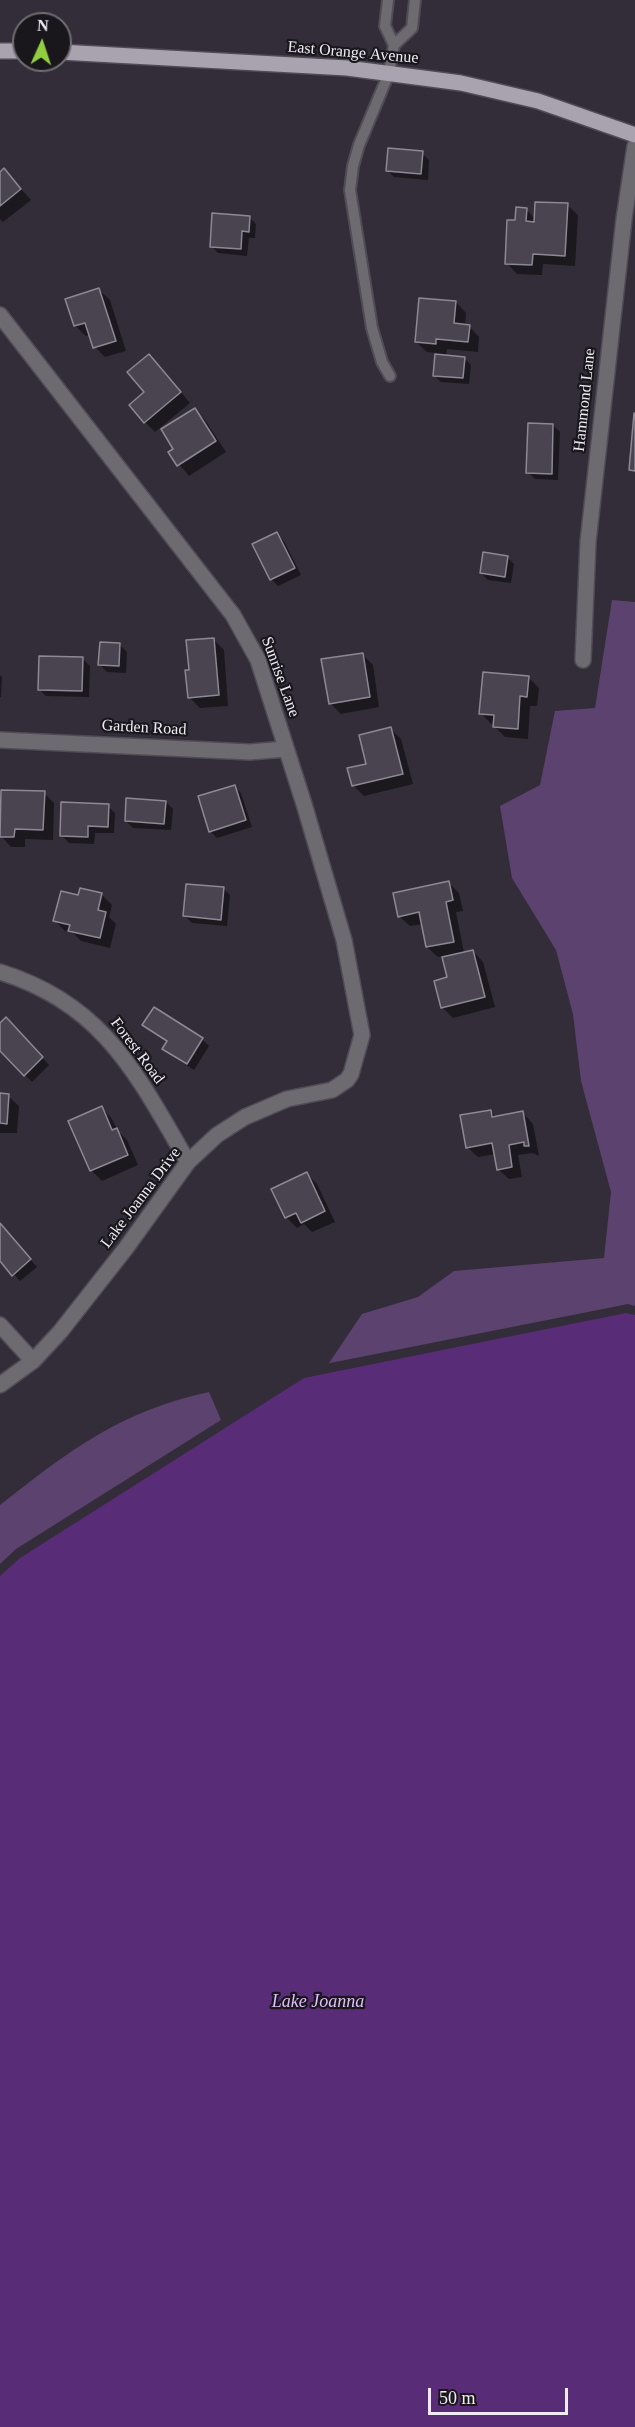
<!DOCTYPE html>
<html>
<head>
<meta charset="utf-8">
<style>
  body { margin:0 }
  #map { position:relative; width:635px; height:2427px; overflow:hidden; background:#332d39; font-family:Georgia,serif }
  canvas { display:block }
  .north { position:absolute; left:12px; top:12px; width:60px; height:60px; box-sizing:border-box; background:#19171c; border:2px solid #6f6c72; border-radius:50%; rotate:3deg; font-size:16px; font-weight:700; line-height:24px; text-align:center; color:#f0ebf3 }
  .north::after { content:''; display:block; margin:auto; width:21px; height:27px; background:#91cd3f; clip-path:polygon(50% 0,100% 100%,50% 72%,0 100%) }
  .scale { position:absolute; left:428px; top:2388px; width:140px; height:27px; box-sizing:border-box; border:3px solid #f0ebf3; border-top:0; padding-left:8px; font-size:18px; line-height:21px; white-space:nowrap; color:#f0ebf3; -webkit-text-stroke:4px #19171c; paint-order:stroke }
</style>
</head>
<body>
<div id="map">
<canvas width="635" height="2427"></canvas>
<div class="north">N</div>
<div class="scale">50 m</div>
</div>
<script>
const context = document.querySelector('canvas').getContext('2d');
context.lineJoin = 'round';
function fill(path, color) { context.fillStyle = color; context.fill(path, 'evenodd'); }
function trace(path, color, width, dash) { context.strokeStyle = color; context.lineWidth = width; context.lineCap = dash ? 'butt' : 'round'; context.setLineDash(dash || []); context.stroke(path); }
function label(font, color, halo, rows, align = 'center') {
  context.font = font + ' Georgia,serif'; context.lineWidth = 4.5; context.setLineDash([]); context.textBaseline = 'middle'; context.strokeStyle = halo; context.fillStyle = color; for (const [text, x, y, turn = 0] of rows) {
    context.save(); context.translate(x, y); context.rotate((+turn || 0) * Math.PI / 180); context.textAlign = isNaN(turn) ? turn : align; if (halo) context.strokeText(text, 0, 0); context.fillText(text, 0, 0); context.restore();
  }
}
fill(new Path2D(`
  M612 600 635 602V1306L628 1304 325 1364 329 1363 362 1314 418 1297 454 1271 604 1258 611 1192 581 1081 573 1014 556 950 512 878 500 806 540 785 555 711 595 708Z
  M209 1392 221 1420 16 1549 0 1564V1505C70 1450 121 1411 209 1392Z`), '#5c426f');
fill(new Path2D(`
  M626 1313 635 1315V2427H0V1576L20 1558 304 1378Z`), '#592c77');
fill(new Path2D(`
  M422 153 429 160 428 180 394 177 387 170Z
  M4 170 31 200 3 222 0 219V174Z
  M567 205 578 215 575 266 543 264 542 275 517 274 507 263 517 222 526 209 535 219Z
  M249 217 256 224 255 238H249L247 256 218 253 211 246Z
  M99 290 110 300 126 351 105 357 95 347 91 334 86 336 75 326Z
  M456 302 466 313 465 326H469L479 337 478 352 447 349 446 357 464 358 471 365 469 384 441 382 434 375 436 353 427 352 416 342Z
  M159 366 190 403 155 432 145 422 146 392Z
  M194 410 205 420 226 452 189 476 170 453 176 449Z
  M553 425 560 432 558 480 535 479 528 472Z
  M277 534 284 541 301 575 278 586 271 579Z
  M507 557 514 564 511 583 488 580 481 573Z
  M213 639 224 650 228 706 200 708 189 697 190 671Z
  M120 645 127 652 126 673 107 672 100 665Z
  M362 654 373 665 379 707 341 714 330 703Z
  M83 659 90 666 89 697 46 696 39 689Z
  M0 675 2 677 1 697H0Z
  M528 677 539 688 537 706H530L528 739 505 737 495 727V724H491L481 713Z
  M391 729 401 739 413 784 364 796 353 785Z
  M234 786 241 793 252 827 217 838 210 831Z
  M44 793 54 803 53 840 25 839V847H11L1 836Z
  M166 802 173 809 171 830 133 828 126 821Z
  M108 806 115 813 114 833H95L94 844 69 843 62 836Z
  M449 883 459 893 463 911 456 912 464 953 473 951 483 962 495 1007 453 1018 442 1007 449 978 443 956 438 957 427 947 423 924 410 926 399 916Z
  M223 888 230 895 227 926 192 923 185 916Z
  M101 894 112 905 109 917 116 924 110 948 81 941 73 933 65 931 55 921 80 897Z
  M155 1009 202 1039 209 1046 194 1070 171 1055 164 1048 168 1043 144 1025Z
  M6 1019 49 1065 32 1082 0 1049V1025Z
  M0 1095 8 1096 19 1106 17 1133H0Z
  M102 1108 112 1119 118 1131 127 1140 138 1165 102 1181 91 1170Z
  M490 1111 497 1118 523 1113 533 1124 539 1156 533 1153 518 1155 522 1177 509 1179 498 1169 496 1154 478 1157 467 1147Z
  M307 1174 317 1184 335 1222 312 1232 304 1224 297 1228 286 1217Z
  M0 1225 37 1267 20 1281 0 1259Z`), '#0007');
const building = new Path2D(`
  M388 148 423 151 421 174 386 171Z
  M4 168 21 189 0 206V172Z
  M535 202 568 203 565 256 533 254 532 265 505 264 507 220H515L516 207 527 208 526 221 534 222Z
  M212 213 250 216 249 232 242 231 241 249 210 247Z
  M99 288 116 341 93 348 85 323 74 326 65 299Z
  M419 298 456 301 454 323 470 325 468 342 436 339V344L415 342Z
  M149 354 181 392 144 423 129 405 144 392 127 372Z
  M435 354 465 357 463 378 433 376Z
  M195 408 216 441 177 466 168 452 173 449 161 429Z
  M634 413H635V471L629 470Z
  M528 423 553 424 552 474 526 473Z
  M277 532 295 568 270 580 252 544Z
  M483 552 508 556 505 577 480 573Z
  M214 638 219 695 188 698 185 670H189L186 640Z
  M100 642 120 643 119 666 98 665Z
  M363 653 370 697 329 704 321 659Z
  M39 656 83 657 82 691 38 690Z
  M483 672 529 676 527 697 520 696 518 729 493 727 494 715 479 714Z
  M391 727 403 774 352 786 347 768 366 764 359 735Z
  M235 785 246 820 209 832 198 796Z
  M1 790 45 791 43 830 15 829 14 837H0Z
  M126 798 166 801 164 824 125 821Z
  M61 802 109 804 108 827 88 826V837L60 836Z
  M449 881 453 900 446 902 454 942 426 947 419 912 398 917 393 893Z
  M186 884 224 887 221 920 183 916Z
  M80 888 102 893 98 910 106 912 100 938 68 931 70 925 53 921 61 891 78 895Z
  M473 950 485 997 441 1008 434 981 447 977 442 957Z
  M154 1007 203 1038 187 1064 162 1049 167 1041 142 1025Z
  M6 1017 43 1057 24 1076 0 1051V1023Z
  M0 1093 9 1094 7 1124 0 1123Z
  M102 1106 112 1130 117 1128 128 1155 90 1171 68 1121Z
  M491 1110 492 1117 523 1111 529 1146H524V1142L509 1145 512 1167 497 1170 492 1143 466 1148 460 1115Z
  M307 1172 325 1211 301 1223 296 1213 285 1218 271 1189Z
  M0 1223 31 1259 12 1276 0 1261Z`);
fill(building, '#4a4450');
trace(building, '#8e8795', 1.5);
const service = new Path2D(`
  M388 0 385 26 394 45 389 73 359 145 353 166 350 190 372 328 382 362 390 376
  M394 45 412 28 415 0`);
const minor = new Path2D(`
  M0 315 233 615 258 660 304 804 344 940 362 1035 351 1074 347 1080 332 1090 287 1099 245 1117 217 1135 188 1162 126 1248 60 1332 33 1361 0 1385
  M583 660 588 542 624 219 635 146
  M0 740 250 752 286 749
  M0 972C104 1004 137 1075 188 1162
  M0 1325 33 1361`);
const primary = new Path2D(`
  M0 51H24
  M60 52 347 68 461 83 538 101 635 135`);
trace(service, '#514b57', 14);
trace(minor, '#514b57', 18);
trace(primary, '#514b57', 18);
trace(service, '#6d6a70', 10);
trace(minor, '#6d6a70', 15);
trace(primary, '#a9a3af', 15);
label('16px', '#f0ebf3', '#19171c', [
  ["East Orange Avenue",353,53,5],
  ["Hammond Lane",585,400,-84],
  ["Sunrise Lane",280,677,70],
  ["Garden Road",144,728,3],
  ["Forest Road",137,1051,53],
  ["Lake Joanna Drive",141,1198,-53]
]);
label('italic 18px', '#e0bdfd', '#19171c', [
  ["Lake Joanna",318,2002]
]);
</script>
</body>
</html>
